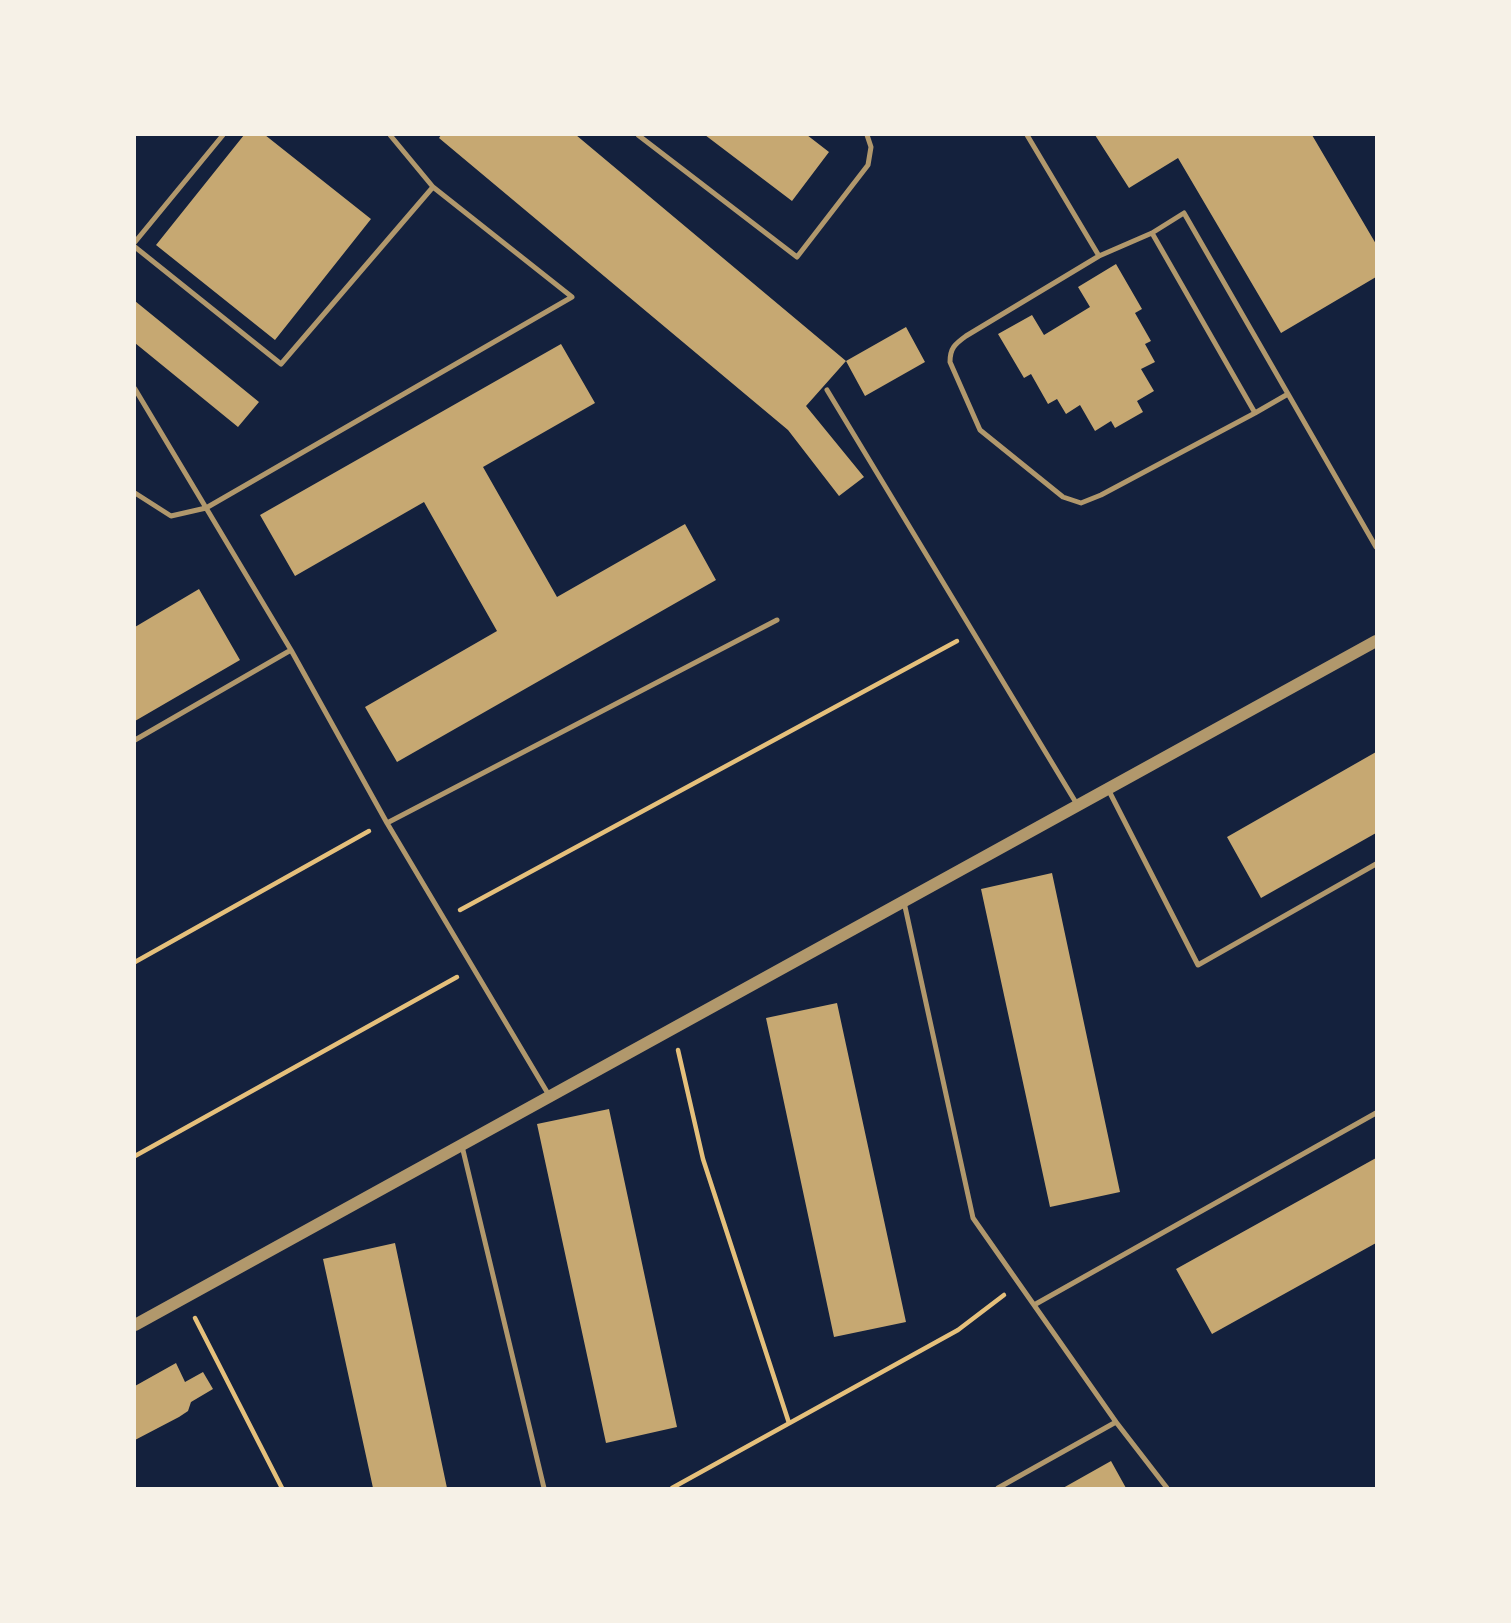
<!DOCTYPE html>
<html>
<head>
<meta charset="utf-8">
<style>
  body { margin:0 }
  #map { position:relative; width:1511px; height:1623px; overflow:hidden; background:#14213d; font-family:Overpass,sans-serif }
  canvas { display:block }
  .frame { position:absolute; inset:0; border:136px solid #f6f1e7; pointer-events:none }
</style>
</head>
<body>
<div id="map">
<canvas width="1511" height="1623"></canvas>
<div class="frame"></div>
</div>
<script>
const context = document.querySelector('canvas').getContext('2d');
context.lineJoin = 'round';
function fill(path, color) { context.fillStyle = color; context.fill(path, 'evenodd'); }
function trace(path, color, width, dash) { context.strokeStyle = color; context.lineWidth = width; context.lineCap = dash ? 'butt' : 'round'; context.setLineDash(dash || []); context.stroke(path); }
fill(new Path2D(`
  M244 135H265L371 219 275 340 156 245Z
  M441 135H576L846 361 806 406 864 477 839 496 788 430 439 138Z
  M705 135H807L829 152 792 201Z
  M1095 135H1312L1376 244V277L1281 333 1178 158 1129 188Z
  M1116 264 1142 309 1135 313 1151 341 1145 344 1155 362 1141 369 1154 391 1137 401 1143 412 1115 428 1111 421 1095 431 1080 405 1066 414 1057 399 1048 404 1031 374 1024 378 998 334 1032 315 1044 335 1090 307 1078 287Z
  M135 301 259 402 238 427 135 343Z
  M906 327 925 362 865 396 846 361Z
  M561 344 595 403 483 467 557 597 685 524 716 580 397 762 365 707 497 631 424 502 295 576 260 515Z
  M199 589 240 660 135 721V627Z
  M1376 752V833L1261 898 1227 837Z
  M1052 873 1120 1192 1050 1207 981 889Z
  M837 1003 906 1322 834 1337 766 1018Z
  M609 1109 677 1427 606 1443 537 1124Z
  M1376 1158V1243L1212 1334 1176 1269Z
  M395 1243 447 1488H373L323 1259Z
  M176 1363 185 1382 203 1372 213 1389 191 1402 188 1411 179 1417 135 1440V1386Z
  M1111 1461 1126 1488H1063Z`), '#c6a872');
trace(new Path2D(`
  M460 910 957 641
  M135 962 369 831
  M678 1050 703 1159 789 1423
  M135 1156 457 977
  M195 1318 282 1488
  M672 1488 958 1330 1004 1295`), '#e5c07b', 4.5);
trace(new Path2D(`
  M638 135 797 257 868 165 871 147 867 135
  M1027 135 1099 256 1152 233 1184 213 1376 547
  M1152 233 1255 413 1288 394
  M135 242 223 135
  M135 247 281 364 433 187
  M1099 256 966 336C955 344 950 348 950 362L980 430 1063 497 1081 503 1101 495 1255 413
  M135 389 291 650 387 823 550 1097
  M827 390 1078 806
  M135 493 171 516 206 508 572 297 433 187 390 135
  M135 740 291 650
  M1108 789 1198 965 1376 864
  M387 823 777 620
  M904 902 973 1218 1116 1422 1167 1488
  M462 1146 544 1488
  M1034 1305 1376 1113
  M998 1488 1116 1422`), '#b1986c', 5);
trace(new Path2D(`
  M135 1325 1376 641`), '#b1986c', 12);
</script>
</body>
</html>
